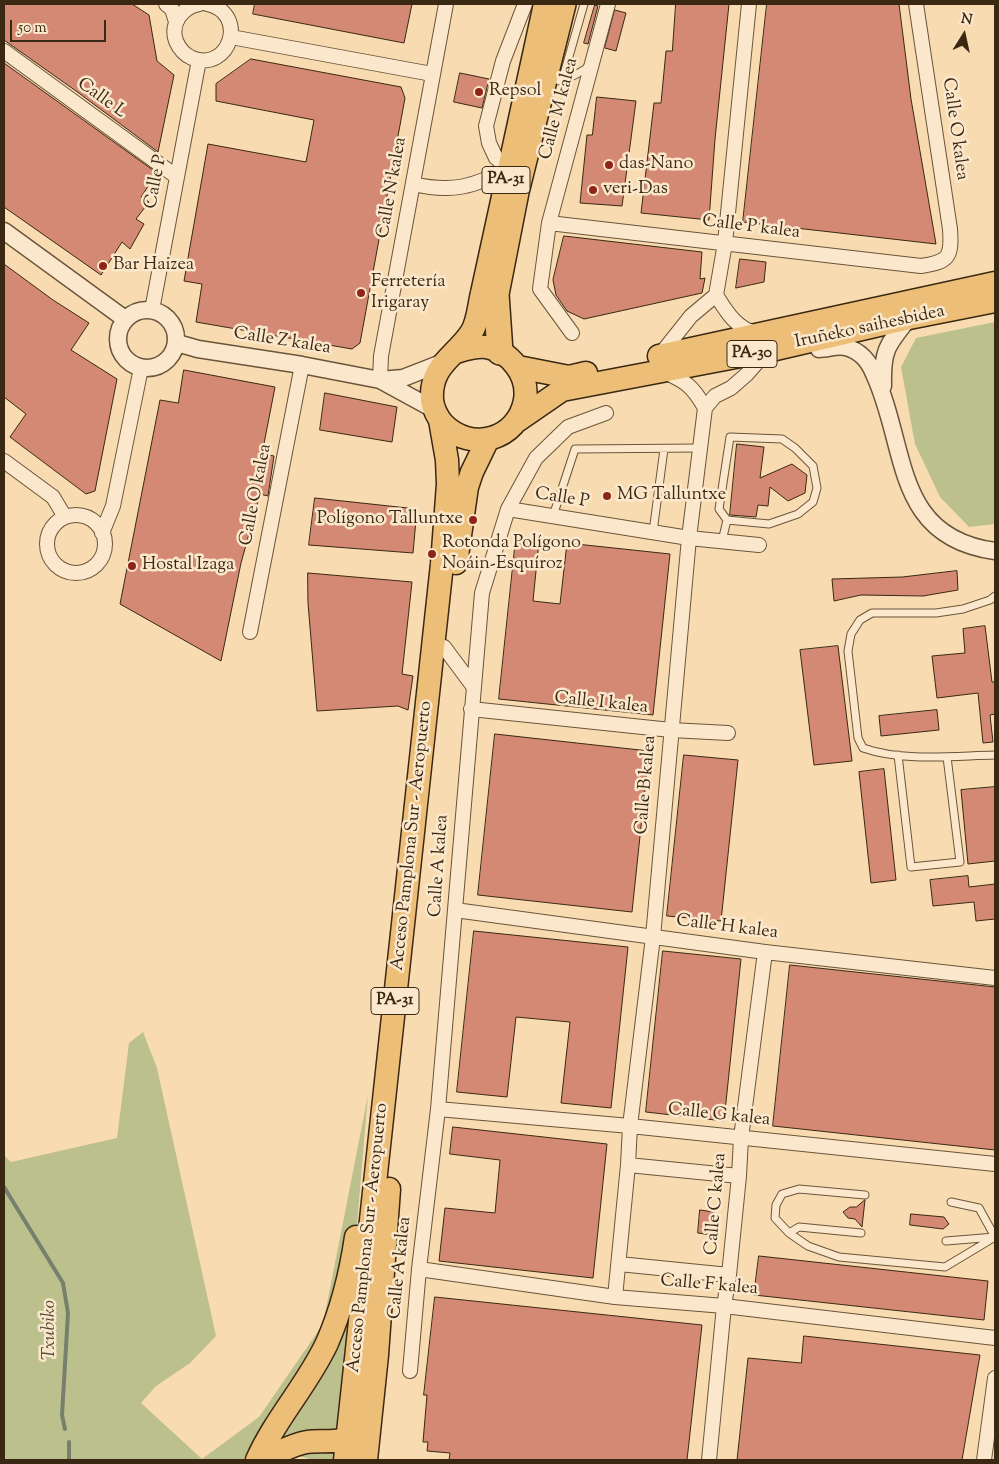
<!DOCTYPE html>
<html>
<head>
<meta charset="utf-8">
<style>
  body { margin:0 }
  #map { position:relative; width:999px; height:1464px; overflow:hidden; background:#f9dbb1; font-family:"Sorts Mill Goudy",serif }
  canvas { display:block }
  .frame { position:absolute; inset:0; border:5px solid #3a2812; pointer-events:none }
  .north { position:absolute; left:939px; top:10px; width:50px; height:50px; -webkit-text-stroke:4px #fbe8cc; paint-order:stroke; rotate:10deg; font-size:14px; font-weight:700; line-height:20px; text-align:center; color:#3a2812 }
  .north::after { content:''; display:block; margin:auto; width:18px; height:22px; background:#3a2812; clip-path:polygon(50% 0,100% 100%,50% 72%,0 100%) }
  .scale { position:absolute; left:10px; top:20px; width:96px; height:22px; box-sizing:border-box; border:2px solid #3a2812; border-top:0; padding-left:6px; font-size:15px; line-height:18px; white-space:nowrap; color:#3a2812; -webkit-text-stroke:4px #fbe8cc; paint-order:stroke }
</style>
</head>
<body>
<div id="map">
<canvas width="999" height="1464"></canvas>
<div class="frame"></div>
<div class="north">N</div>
<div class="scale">50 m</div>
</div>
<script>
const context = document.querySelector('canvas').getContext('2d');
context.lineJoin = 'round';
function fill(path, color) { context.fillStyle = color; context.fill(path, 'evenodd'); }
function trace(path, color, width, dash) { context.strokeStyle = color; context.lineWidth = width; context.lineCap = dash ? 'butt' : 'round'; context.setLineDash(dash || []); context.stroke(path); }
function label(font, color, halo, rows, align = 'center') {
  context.font = font + ' "Sorts Mill Goudy",serif'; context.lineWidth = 5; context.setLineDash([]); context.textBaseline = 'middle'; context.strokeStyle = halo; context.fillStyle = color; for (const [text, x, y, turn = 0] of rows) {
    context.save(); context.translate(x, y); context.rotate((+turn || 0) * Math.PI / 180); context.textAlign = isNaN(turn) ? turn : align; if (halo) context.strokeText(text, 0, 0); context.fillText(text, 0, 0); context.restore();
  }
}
fill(new Path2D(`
  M995 322V524L969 527 940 497 915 444 901 367 916 338Z
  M143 1032 157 1068 216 1336 190 1363 156 1386 141 1403 202 1459 259 1417 323 1324 368 1095 340 1423 336 1460H313L295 1455 288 1460H245L257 1448 253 1450 243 1460H4V1155L11 1162 117 1138 129 1043Z`), '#bcc08c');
trace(new Path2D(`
  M4 1187 63 1283 68 1313 62 1415 65 1429
  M69 1442V1460`), '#76806d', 4);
const building = new Path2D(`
  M4 4H132L149 15 157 61 174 75 158 152 76 91 4 40Z
  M255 4H412L404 43 253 14Z
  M676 4H729L715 139 709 220 641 213 654 103H661L666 51H672Z
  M767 4H899L911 99 936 244 743 222Z
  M595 5 598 6 588 44 584 43Z
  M615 10 626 13 616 51 605 48Z
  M251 59 401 87 405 98 360 343 352 349 196 322 202 284 184 281 208 144 306 162 314 120 216 101V84Z
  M4 63 157 173 141 197 149 202 136 219 144 224 130 249 122 242 101 275 4 207Z
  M460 73 489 79 482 108 454 102Z
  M597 97 636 101 622 206 580 203 587 135H592Z
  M564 236 702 252 700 279 705 278 702 293 584 319 567 311 556 295 553 280Z
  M740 259 766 262 764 282 736 288Z
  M4 264 53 300 89 323 71 350 117 379 95 491 86 494 10 437 26 414 4 397Z
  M184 370 275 387 262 454 274 456 268 496 260 494 241 563 221 661 120 604 160 400 178 403Z
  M325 393 397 407 392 442 320 430Z
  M737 444 764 447 760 478 792 464 807 475 805 493 788 501 770 487 768 506 758 505 756 517 730 515Z
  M315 498 417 509 413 553 309 545Z
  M516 538 539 541 533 601 560 604 567 543 670 554 653 715 499 699Z
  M957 571 958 590 923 596 861 595 834 601 832 579 902 577Z
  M308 573 412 582 402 674 413 676 408 710 398 706 317 711 308 603Z
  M985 626 992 682H995V714L990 715 993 742 983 743 978 693 937 698 932 656 965 653 963 629Z
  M838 646 852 761 814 765 800 650Z
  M937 710 939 730 881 736 879 716Z
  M495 734 649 751 632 912 478 895Z
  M684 755 738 760 721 921 667 916Z
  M884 769 896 880 871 883 859 772Z
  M995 787V861L968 864 961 790Z
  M968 876 969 887 995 884V919L976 921 974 902 933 906 930 880Z
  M474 931 628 947 611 1108 561 1103 570 1022 516 1017 507 1097 457 1092Z
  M663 951 741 959 724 1121 646 1112Z
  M790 965 995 987V1150L773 1126Z
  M453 1127 607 1144 593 1278 439 1261 445 1208 495 1213 500 1160 450 1154Z
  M865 1200 862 1227 855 1219 848 1218 843 1212 850 1207H856Z
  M700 1210 714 1212 712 1235 698 1233Z
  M911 1214 944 1217 949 1224 943 1229 910 1225Z
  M759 1256 988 1281 984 1320 754 1295Z
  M435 1297 702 1325 687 1460H449L450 1453 427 1451 428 1442H423L427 1395H424Z
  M804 1336 980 1355 962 1460H737L748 1358 801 1363Z`);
fill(building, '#d38974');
trace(building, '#3a2812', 1);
const service = new Path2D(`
  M559 80 564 74 584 4
  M559 81C570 77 580 74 589 66
  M553 516 575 449 699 448
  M653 532 664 449
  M722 541 727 520 769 524 798 514 813 502 817 488 813 466 795 448 782 439 730 437 719 509 727 520
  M995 596 990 600 963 609 936 613H872L860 620 851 634 848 651 858 738 863 748C904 762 952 756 995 755
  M898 755 911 867 960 862 947 757
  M865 1195 799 1189 782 1194 776 1205 775 1218 789 1233 808 1246 839 1257 945 1267 995 1237
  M789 1233 799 1227 861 1233
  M946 1241 995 1237 979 1208 951 1202`);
const minor = new Path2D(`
  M166 4 172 9 176 22
  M199 4C182 7 170 24 176 41 179 48 185 55 192 58 230 73 249 13 207 4
  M231 37 432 74
  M4 51 177 177
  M413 184C452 193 474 187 509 168L496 158 489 143 486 126 503 61 525 4
  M549 223 921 266C949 262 952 257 950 229L916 4
  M716 295 725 243 749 4
  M152 310 199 60
  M572 333 540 289 549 223 608 4
  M660 355 691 316 716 295C726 311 737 330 757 333
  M663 371C686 382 692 385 705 408L715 396 731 388 747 374 767 351
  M380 380 381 356 446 4
  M4 461 53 497 65 517
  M508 509 689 538 759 545
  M47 544a29 29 0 1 1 58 0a29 29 0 1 1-58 0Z
  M102 533 113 506 141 368
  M250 632 302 365
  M444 647 473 686
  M471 709 671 730 728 733
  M455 910 765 952 995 978
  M438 1109 630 1126 995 1164
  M628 1165 739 1176
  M619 1264 729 1275
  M419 1269 615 1297 724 1306 995 1338
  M615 1297 628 1165 630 1126 653 937 689 538 705 408
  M410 1371 419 1269 438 1109 482 593 508 509 536 458 568 427 606 413
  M709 1460 724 1306 729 1275 739 1176 741 1138 765 952
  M984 1460 995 1378`);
const tertiary = new Path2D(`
  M4 231 125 319
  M118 339a29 29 0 1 1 58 0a29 29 0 1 1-58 0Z
  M177 343 198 349 302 365 380 380 403 378 444 362
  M819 349C828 349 836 345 845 347 859 350 869 361 874 374 908 446 892 537 995 551
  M380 380 435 410
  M883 386C882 350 887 345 909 318`);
const trunk = new Path2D(`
  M456 352C466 349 475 346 486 347 510 351 529 375 525 400 518 440 471 453 443 424 438 418 433 408 432 400 430 365 454 358 471 333 478 323 479 305 482 293L545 4
  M659 356 995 283
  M518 367 569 377 586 373
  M517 421 562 390 767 351 909 318 995 301
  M456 563 467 487 472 472 488 439
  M270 1456C282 1451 294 1444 307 1442 325 1439 345 1447 356 1428
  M257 1460C275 1419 308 1384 327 1343 341 1311 351 1271 356 1237
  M345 1460 442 564 448 484 447 460 440 420
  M366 1460 377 1355 389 1189`);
const motorway = new Path2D(`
  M500 352 496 294 516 192 563 4`);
trace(service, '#6a553a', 9);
trace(minor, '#6a553a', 16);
trace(tertiary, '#6a553a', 19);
trace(trunk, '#3a2812', 25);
trace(motorway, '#3a2812', 28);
trace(service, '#fbe8cc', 7);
trace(minor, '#fbe8cc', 14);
trace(tertiary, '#fbe8cc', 16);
trace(trunk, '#ecbe78', 22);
trace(motorway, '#ecbe78', 25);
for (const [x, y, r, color] of [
  [479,92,5,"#8f2418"],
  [609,165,5,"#8f2418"],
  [593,190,5,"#8f2418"],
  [103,266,5,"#8f2418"],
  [361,293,5,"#8f2418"],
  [607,496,5,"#8f2418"],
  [473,520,5,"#8f2418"],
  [432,554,5,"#8f2418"],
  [132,566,5,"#8f2418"]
]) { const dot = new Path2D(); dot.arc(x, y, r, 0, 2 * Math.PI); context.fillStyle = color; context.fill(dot); trace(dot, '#fbe8cc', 2); }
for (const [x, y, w] of [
  [506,180,48],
  [752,354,50],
  [395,1001,48]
]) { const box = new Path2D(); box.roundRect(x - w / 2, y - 13.5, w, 27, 4); context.fillStyle = '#fbe8cc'; context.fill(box); trace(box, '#3a2812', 1); }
label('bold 16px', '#3a2812', null, [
  ["PA-31",506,180],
  ["PA-30",752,354],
  ["PA-31",395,1001]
]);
label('18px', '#3a2812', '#fbe8cc', [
  ["Repsol",489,92],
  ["das-Nano",619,165],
  ["veri-Das",603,190],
  ["Bar Haizea",113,266],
  ["Ferretería",371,283],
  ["Irigaray",371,304],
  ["MG Talluntxe",617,496],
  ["Polígono Talluntxe",463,520,"right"],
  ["Rotonda Polígono",442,544],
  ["Noáin-Esquíroz",442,565],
  ["Hostal Izaga",142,566]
], 'left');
label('18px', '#3a2812', '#fbe8cc', [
  ["Calle L",101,99,36],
  ["Calle M kalea",560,109,-75],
  ["Calle O kalea",954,129,82],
  ["Calle P",157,182,-79],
  ["Calle N kalea",393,188,-80],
  ["Calle P kalea",751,228,7],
  ["Iruñeko saihesbidea",870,328,-12],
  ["Calle Z kalea",282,342,9],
  ["Calle O kalea",257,495,-79],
  ["Calle P",562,499,9],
  ["Calle I kalea",601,704,6],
  ["Calle B kalea",647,785,-85],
  ["Acceso Pamplona Sur - Aeropuerto",413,836,-84],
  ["Calle A kalea",440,866,-86],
  ["Calle H kalea",727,928,7],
  ["Calle G kalea",719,1116,6],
  ["Calle C kalea",717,1204,-85],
  ["Acceso Pamplona Sur - Aeropuerto",369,1238,-84],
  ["Calle A kalea",401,1268,-84],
  ["Calle F kalea",709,1286,5]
]);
label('italic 19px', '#534d38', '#fbe8cc', [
  ["Txubiko",51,1330,-90]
]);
</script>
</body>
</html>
